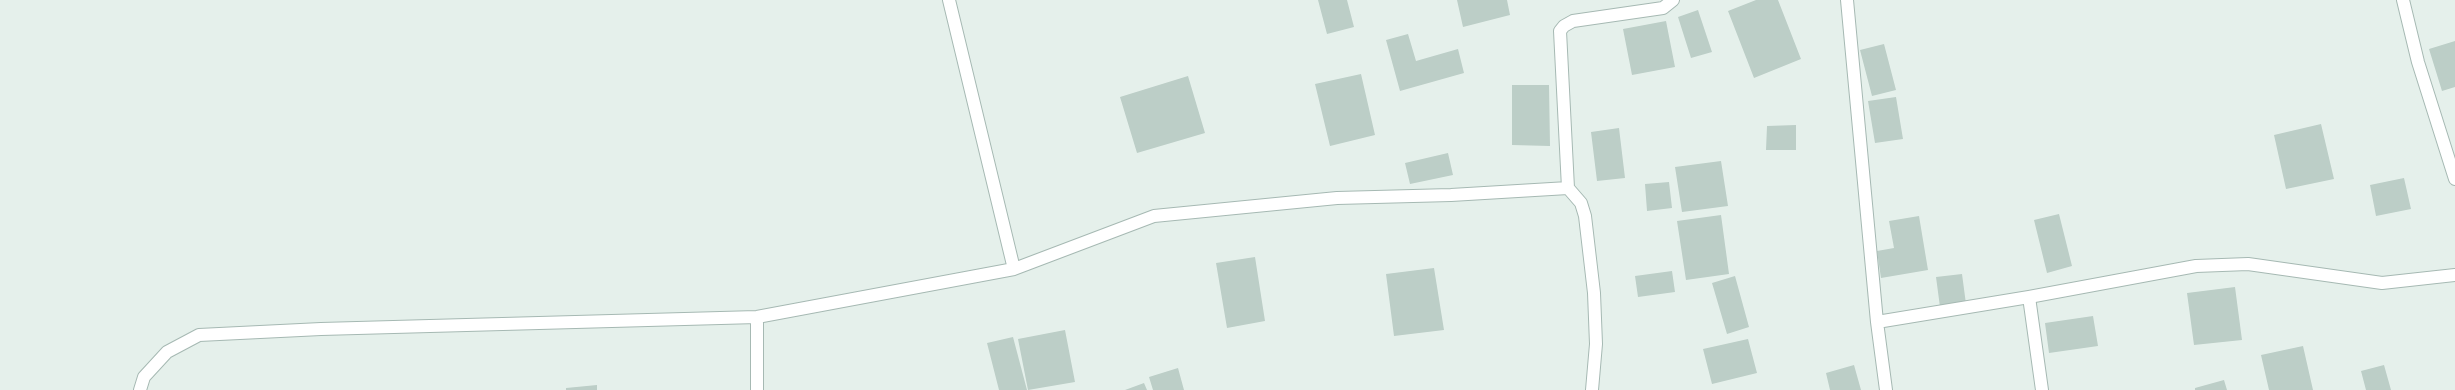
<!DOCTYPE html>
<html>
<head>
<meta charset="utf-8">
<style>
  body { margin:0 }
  canvas { display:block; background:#e5f0eb }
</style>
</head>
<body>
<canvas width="2455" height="390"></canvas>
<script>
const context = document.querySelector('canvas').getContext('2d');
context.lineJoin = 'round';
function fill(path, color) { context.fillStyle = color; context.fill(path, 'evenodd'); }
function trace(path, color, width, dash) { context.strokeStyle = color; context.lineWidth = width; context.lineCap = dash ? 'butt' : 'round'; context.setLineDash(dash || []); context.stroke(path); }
fill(new Path2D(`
  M1318 0H1347L1354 27 1327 34Z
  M1457 0H1507L1510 15 1463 27Z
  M1756 0H1778L1801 59 1754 78 1728 11Z
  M1698 10 1712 52 1691 58 1678 17Z
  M1666 21 1675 67 1632 75 1623 29Z
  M1408 34 1416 61 1458 49 1464 73 1400 91 1386 40Z
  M2455 41V87L2442 91 2429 49Z
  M1884 44 1896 90 1872 96 1860 50Z
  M1361 74 1375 135 1330 146 1315 84Z
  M1188 76 1205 133 1137 153 1120 97Z
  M1512 85H1549L1550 146 1512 145Z
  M1896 97 1903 139 1875 143 1868 101Z
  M2321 124 2334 179 2286 189 2274 135Z
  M1796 125V150H1766L1767 126Z
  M1619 128 1625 178 1597 181 1591 132Z
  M1448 153 1453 175 1410 184 1405 163Z
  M1721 161 1728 206 1682 212 1675 167Z
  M2404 178 2411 209 2376 216 2370 185Z
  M1669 182 1672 208 1647 211 1645 184Z
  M2059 214 2072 266 2047 273 2034 220Z
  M1721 215 1729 274 1686 280 1677 221Z
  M1919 216 1928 270 1881 278 1877 251 1894 248 1889 221Z
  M1255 257 1265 321 1227 328 1216 263Z
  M1434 268 1444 330 1394 336 1386 274Z
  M1672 271 1675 292 1638 297 1635 276Z
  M1962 274 1966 304 1940 307 1936 277Z
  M1735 276 1749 327 1727 334 1712 283Z
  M2235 287 2242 340 2194 345 2187 293Z
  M2093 316 2098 346 2049 353 2045 323Z
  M1065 330 1075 382 1028 390 1018 339Z
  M1013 337 1027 390H999L987 343Z
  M1748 339 1757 373 1712 384 1703 349Z
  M2303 346 2313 390H2269L2261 355Z
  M1854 365 1861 390H1830L1826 373Z
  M2384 365 2391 390H2366L2361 371Z
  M1178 368 1184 390H1153L1149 377Z
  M2224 380 2227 390H2195V388Z
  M1144 383 1147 390H1125Z
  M597 385V390H566V388Z`), '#bccec7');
const street = new Path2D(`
  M949 0 1014 269
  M1847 0 1877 322 1886 390
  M2403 0 2418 62 2455 179
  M1568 188 1560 31 1564 26 1573 21 1663 8 1673 0
  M2029 297 2042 390
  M757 317V390
  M1877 322 2029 297 2196 266 2248 264 2382 283 2455 275
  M140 390 144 377 167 352 199 335 321 329 757 317 1014 269 1154 216 1337 198 1451 195 1568 188 1581 203 1585 216 1594 293 1596 344 1592 390`);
trace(street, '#a6b9b3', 14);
trace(street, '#fff', 12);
</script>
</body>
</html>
